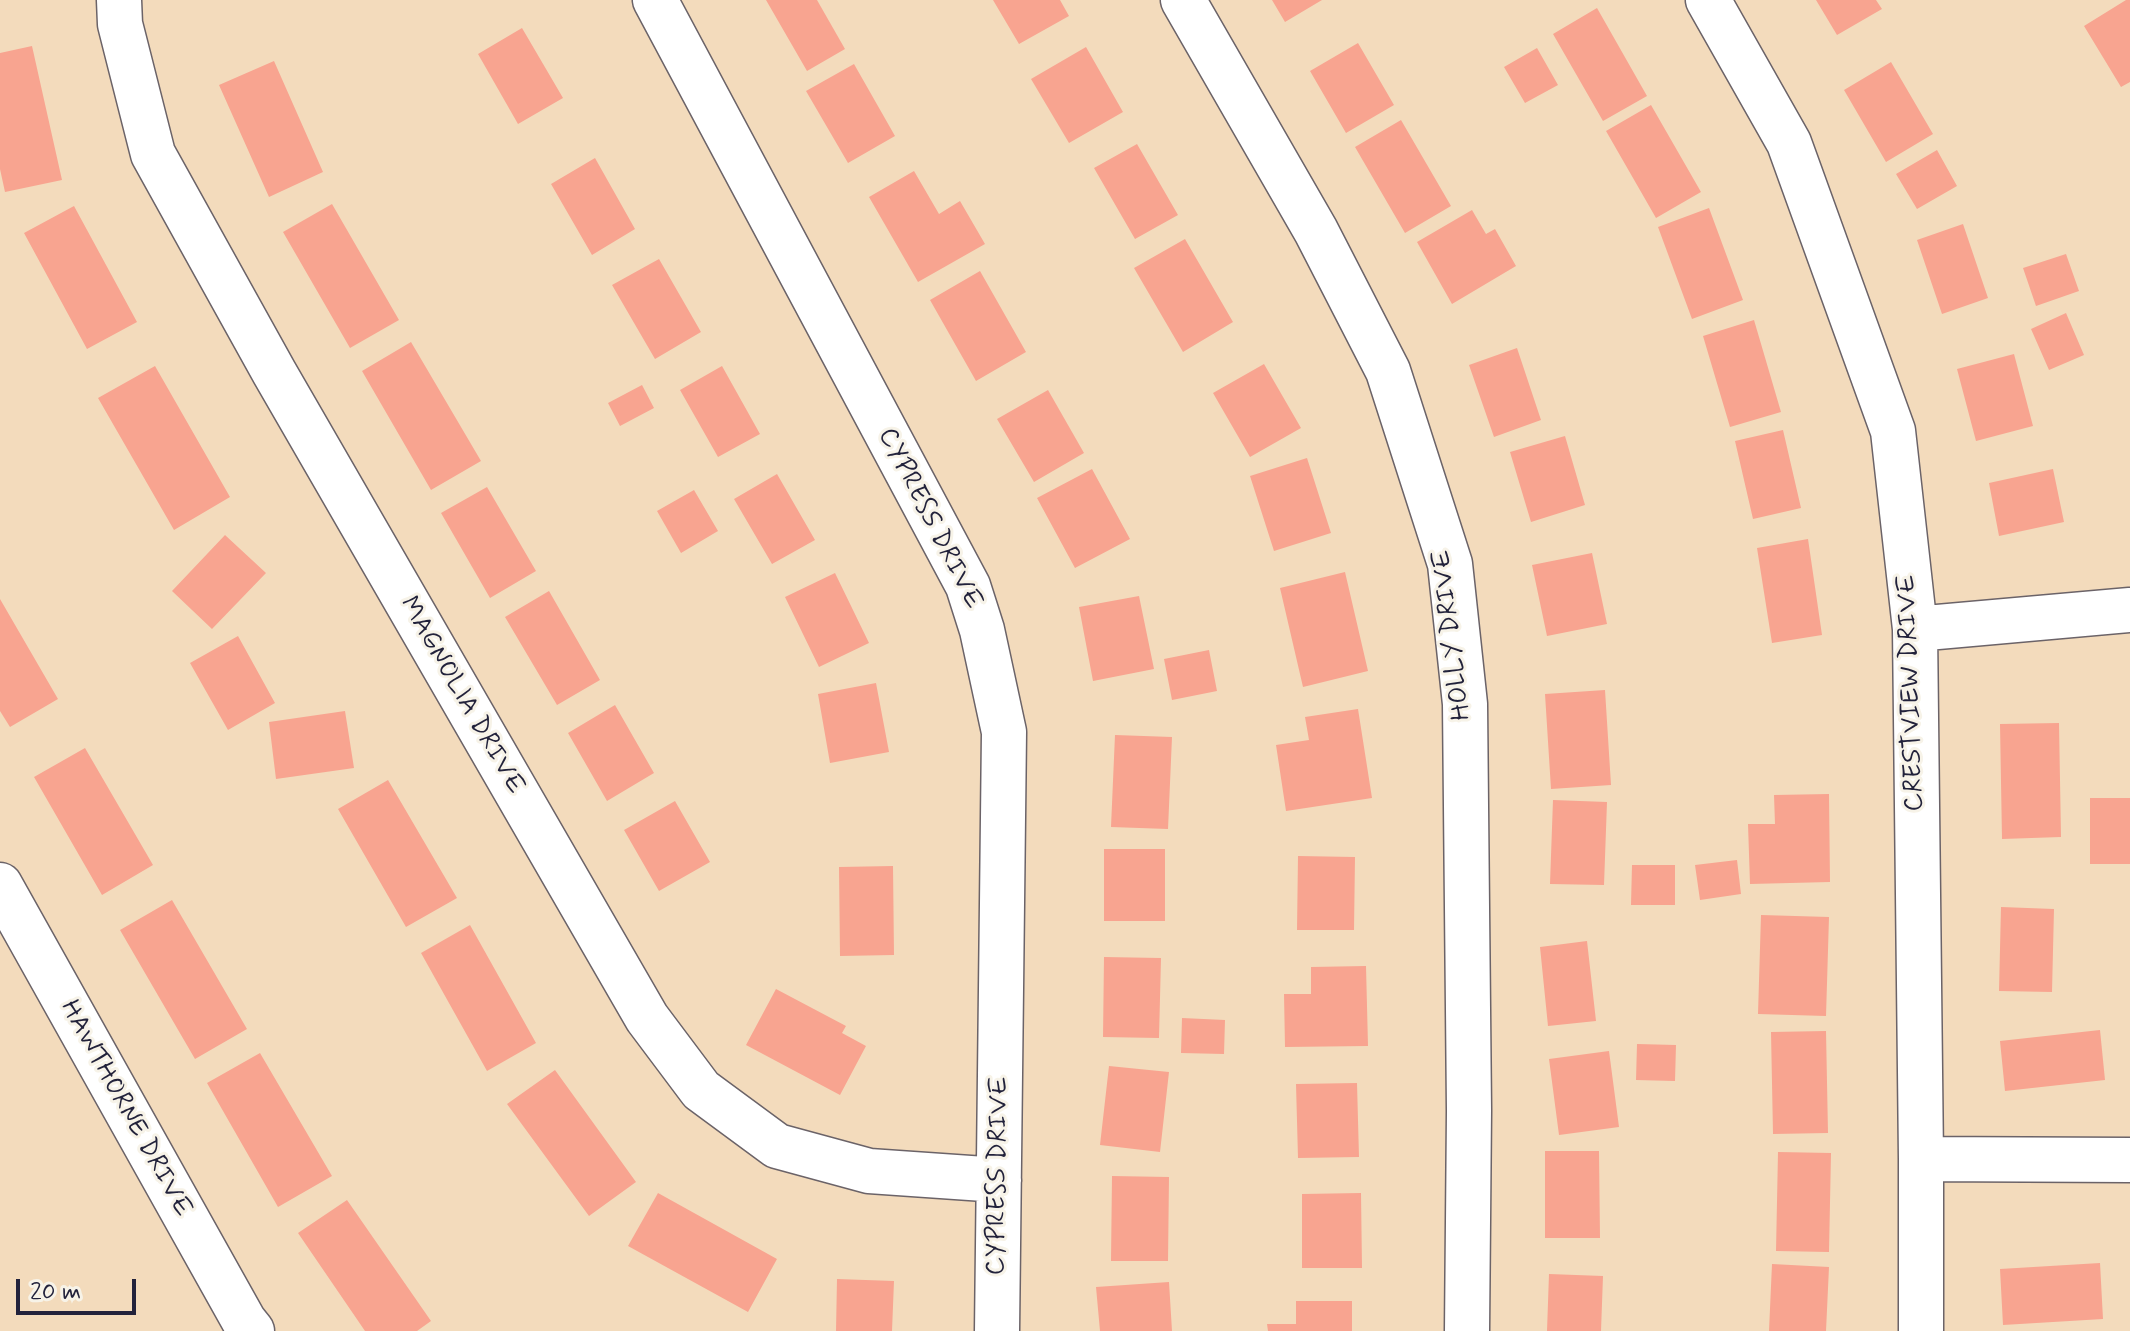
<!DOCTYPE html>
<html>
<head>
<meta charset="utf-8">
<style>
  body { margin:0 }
  #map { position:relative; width:2130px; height:1331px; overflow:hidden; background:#f3dbbc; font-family:Mynerve,sans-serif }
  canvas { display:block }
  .scale { position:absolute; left:16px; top:1279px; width:120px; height:36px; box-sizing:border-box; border:4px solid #22223b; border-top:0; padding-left:10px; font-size:24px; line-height:28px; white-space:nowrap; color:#22223b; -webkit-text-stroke:6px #f7f3e8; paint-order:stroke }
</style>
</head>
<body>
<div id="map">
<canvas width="2130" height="1331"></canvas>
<div class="scale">20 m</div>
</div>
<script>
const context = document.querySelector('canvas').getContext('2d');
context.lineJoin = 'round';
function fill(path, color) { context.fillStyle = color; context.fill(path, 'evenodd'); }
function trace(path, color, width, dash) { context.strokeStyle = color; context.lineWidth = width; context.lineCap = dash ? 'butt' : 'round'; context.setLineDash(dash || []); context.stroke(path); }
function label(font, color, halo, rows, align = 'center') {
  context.font = font + ' Mynerve,sans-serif'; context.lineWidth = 6; context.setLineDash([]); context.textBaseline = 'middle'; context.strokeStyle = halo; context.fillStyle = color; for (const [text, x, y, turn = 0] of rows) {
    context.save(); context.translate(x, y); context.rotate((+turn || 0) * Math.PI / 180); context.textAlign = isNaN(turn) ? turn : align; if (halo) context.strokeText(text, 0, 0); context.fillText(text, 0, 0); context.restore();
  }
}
fill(new Path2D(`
  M766 0H817L845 49 807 71Z
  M993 0H1060L1069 16 1019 44Z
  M1272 0H1322L1285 22Z
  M1816 0H1876L1882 9 1837 35Z
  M2126 0H2130V82L2121 87 2084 26Z
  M1597 8 1647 96 1603 121 1553 34Z
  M522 28 563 98 518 124 478 54Z
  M1358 43 1394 105 1346 133 1310 71Z
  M32 46 62 180 5 192 0 169V53Z
  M1086 47 1123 112 1069 143 1031 79Z
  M1537 48 1558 85 1525 103 1504 67Z
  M274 61 323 172 269 197 219 85Z
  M1891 62 1933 134 1886 162 1844 90Z
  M854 64 895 136 848 163 806 91Z
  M1651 105 1701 192 1656 218 1606 131Z
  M1401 120 1451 206 1405 233 1355 147Z
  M1137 144 1178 215 1135 239 1094 168Z
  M1937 150 1957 186 1917 209 1896 174Z
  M595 158 635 229 592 255 551 184Z
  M914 171 939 214 960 201 985 244 918 282 869 197Z
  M332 204 399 320 350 348 283 232Z
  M74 206 137 322 87 349 24 233Z
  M1709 208 1743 300 1692 319 1658 227Z
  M1472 210 1486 234 1495 229 1516 266 1452 304 1417 242Z
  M1963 224 1988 298 1942 314 1917 240Z
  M1185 239 1233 322 1183 352 1134 268Z
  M2066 254 2079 291 2036 306 2023 268Z
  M659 259 701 332 655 359 612 285Z
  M980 271 1026 352 976 381 930 300Z
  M2066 313 2084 355 2049 370 2031 329Z
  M1754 320 1781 412 1730 427 1703 336Z
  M411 342 481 461 431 490 362 371Z
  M1517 348 1541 420 1494 437 1469 365Z
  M2014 354 2033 426 1976 441 1957 369Z
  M1264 364 1301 428 1250 457 1213 393Z
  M155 366 230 497 174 530 98 398Z
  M722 366 760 434 718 457 680 390Z
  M642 385 654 408 620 426 608 403Z
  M1048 390 1084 453 1034 482 997 419Z
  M1783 430 1801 508 1753 519 1735 441Z
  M1565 436 1585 505 1531 522 1510 452Z
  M1307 458 1331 533 1274 551 1250 476Z
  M1092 469 1130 539 1075 568 1037 498Z
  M2053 469 2064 522 1999 536 1989 483Z
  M777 474 815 540 772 564 734 499Z
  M487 487 536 571 490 598 441 513Z
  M694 490 718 531 681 553 657 511Z
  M225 535 266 573 212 629 172 591Z
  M1808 539 1822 635 1772 643 1757 548Z
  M1592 553 1607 624 1547 636 1532 565Z
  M1345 572 1368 671 1303 687 1280 588Z
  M835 573 869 643 819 667 785 597Z
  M549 591 600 680 557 705 505 617Z
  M1139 596 1154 669 1093 681 1079 607Z
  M0 599 58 699 10 727 0 711Z
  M238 636 275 703 228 730 190 663Z
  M1209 650 1217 691 1172 700 1164 659Z
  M876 683 889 752 830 763 818 694Z
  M1605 690 1611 785 1551 789 1545 694Z
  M615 705 654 773 607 801 568 733Z
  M1358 709 1372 798 1286 811 1276 745 1309 740 1305 717Z
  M345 711 354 768 276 779 269 722Z
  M2059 723 2061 837 2002 839 2000 724Z
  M1115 735 1172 737 1168 829 1111 827Z
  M85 748 153 865 102 895 34 777Z
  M388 780 457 898 406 927 338 809Z
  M1829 794 1830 882 1750 884 1748 824H1775L1774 795Z
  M2090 798H2130V864H2090Z
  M1553 800 1607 802 1604 885 1550 884Z
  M675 801 710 862 659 891 624 830Z
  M1104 849H1165V921H1104Z
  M1298 856 1355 857 1354 930H1297Z
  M1737 860 1741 894 1700 900 1695 865Z
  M1632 865H1675V905H1631Z
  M893 866 894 955 840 956 839 867Z
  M172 900 247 1029 195 1059 120 930Z
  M2001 907 2054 909 2052 992 1999 991Z
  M1761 915 1829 917 1826 1016 1758 1014Z
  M470 925 536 1043 487 1071 421 953Z
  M1587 941 1596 1021 1548 1026 1540 947Z
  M1104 957 1161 958 1159 1038 1103 1037Z
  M1366 966 1368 1046 1285 1047 1284 994H1311V967Z
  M776 989 846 1026 842 1033 866 1046 840 1095 746 1045Z
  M1182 1018 1225 1020 1224 1054 1181 1053Z
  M2100 1030 2105 1080 2005 1091 2000 1041Z
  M1826 1031 1828 1133 1773 1134 1771 1032Z
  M1637 1044 1676 1045 1675 1081 1636 1080Z
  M1609 1051 1619 1127 1559 1135 1549 1059Z
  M260 1053 332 1176 278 1207 207 1083Z
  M1109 1066 1169 1072 1160 1152 1100 1145Z
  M555 1070 636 1182 589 1216 507 1104Z
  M1357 1083 1359 1157 1298 1158 1296 1084Z
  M1545 1151H1599L1600 1238H1545Z
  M1778 1152 1831 1153 1829 1252 1776 1251Z
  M1112 1176 1169 1177 1168 1261H1111Z
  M658 1193 777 1259 748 1312 628 1246Z
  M1361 1193 1362 1268H1302V1194Z
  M347 1200 431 1321 417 1331H365L298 1233Z
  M2100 1263 2103 1319 2003 1325 2000 1269Z
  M1772 1264 1829 1267 1826 1331H1769Z
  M1549 1274 1603 1276 1601 1331H1547Z
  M837 1279 894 1281 892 1331H836Z
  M1169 1282 1172 1331H1100L1096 1287Z
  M1296 1301H1352V1331H1268L1267 1324H1296Z`), '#f8a490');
const minor = new Path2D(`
  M119 0 120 24 153 154 274 372 647 1018 701 1090 777 1146 869 1171 999 1180
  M655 0 968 586 982 630 1004 732 997 1331
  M1183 0 1316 231 1388 371 1450 564 1465 704 1469 1111 1467 1331
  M1708 0 1789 143 1893 431 1915 629 1921 1159V1331
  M1915 629 2130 610
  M0 885 244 1321 252 1331
  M1921 1159 2130 1160`);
trace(minor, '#6b6368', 47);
trace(minor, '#fff', 44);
label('26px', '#22223b', '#f7f3e8', [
  ["CYPRESS DRIVE",929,519,63],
  ["HOLLY DRIVE",1453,635,-97],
  ["CRESTVIEW DRIVE",1912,693,-92],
  ["MAGNOLIA DRIVE",461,696,60],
  ["HAWTHORNE DRIVE",125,1109,61],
  ["CYPRESS DRIVE",999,1176,-89]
]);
</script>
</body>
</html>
